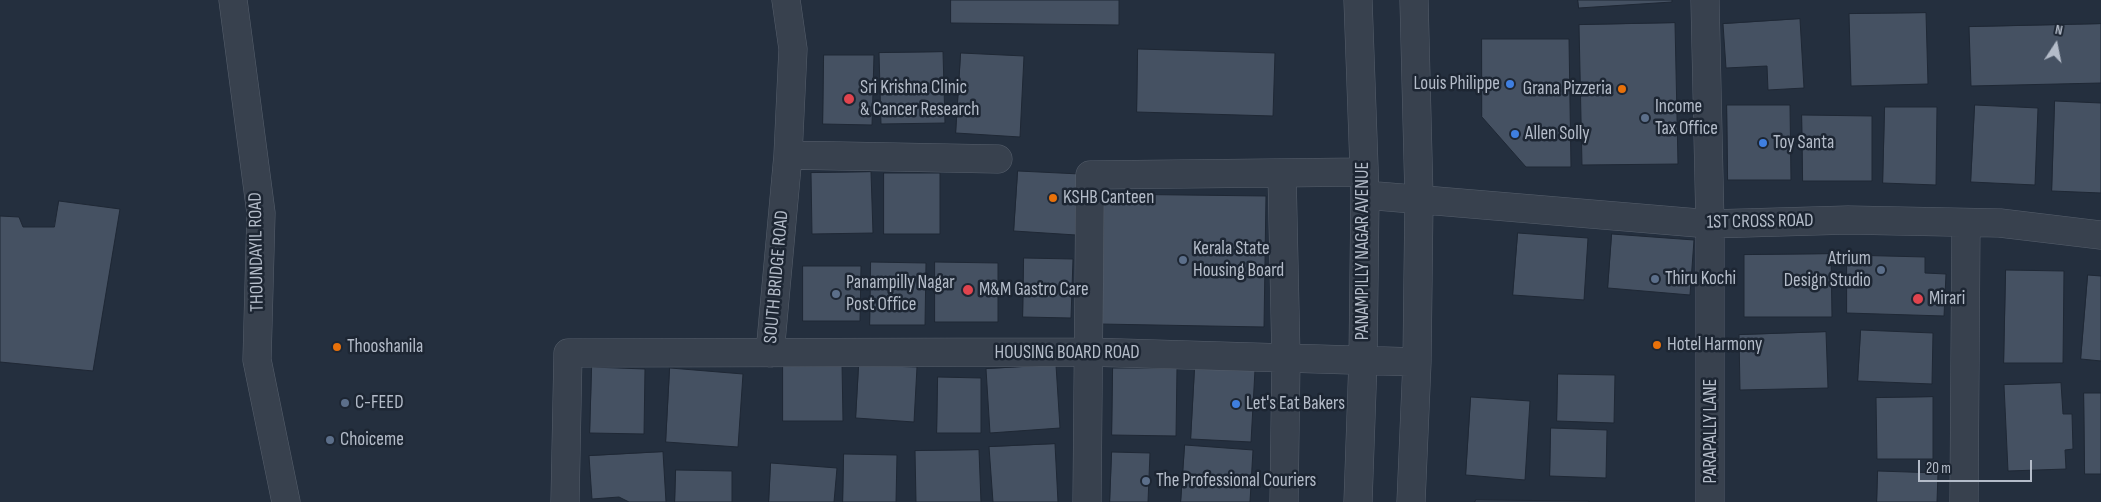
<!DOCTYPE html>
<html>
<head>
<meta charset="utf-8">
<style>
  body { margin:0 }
  #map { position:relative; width:2101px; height:502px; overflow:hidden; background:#242f3e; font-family:"Sofia Sans Condensed",sans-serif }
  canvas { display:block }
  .north { position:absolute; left:2031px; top:20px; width:50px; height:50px; -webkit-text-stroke:4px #1d2633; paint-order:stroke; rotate:11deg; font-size:14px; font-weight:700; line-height:20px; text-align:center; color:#b4bcc9 }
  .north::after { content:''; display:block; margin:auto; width:18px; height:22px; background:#b4bcc9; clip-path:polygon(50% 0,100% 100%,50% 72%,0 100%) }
  .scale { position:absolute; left:1918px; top:460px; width:114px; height:22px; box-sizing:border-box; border:2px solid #b4bcc9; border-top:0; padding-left:6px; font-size:15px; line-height:18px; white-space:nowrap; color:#b4bcc9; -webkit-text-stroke:4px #1d2633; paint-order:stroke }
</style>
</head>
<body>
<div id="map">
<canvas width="2101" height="502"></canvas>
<div class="north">N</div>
<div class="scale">20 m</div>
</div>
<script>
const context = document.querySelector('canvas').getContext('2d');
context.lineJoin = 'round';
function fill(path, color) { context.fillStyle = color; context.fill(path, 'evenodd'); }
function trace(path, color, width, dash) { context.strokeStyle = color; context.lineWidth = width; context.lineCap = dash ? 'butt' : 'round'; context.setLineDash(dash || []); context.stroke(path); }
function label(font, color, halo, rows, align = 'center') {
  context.font = font + ' "Sofia Sans Condensed",sans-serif'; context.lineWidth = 5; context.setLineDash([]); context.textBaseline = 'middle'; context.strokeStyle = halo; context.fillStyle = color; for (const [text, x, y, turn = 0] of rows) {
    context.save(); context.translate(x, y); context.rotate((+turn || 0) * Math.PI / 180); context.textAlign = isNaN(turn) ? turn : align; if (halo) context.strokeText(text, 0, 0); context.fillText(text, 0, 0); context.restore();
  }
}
const building = new Path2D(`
  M951 0H1119V25L951 23Z
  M1578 0H1672V2L1579 8Z
  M1926 13 1928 84 1851 86 1849 14Z
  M1800 19 1804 88 1768 90 1767 66 1726 68 1723 24Z
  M1675 23 1678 164 1582 165 1579 25Z
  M2101 24V83L1971 86 1969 27Z
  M1482 39H1569L1571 167H1526L1482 117Z
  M1138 49 1275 53 1273 116 1137 112Z
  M943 52 945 123 881 124 879 53Z
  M961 53 1024 56 1020 137 956 133Z
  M824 55H874L872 125 823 124Z
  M2055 101 2101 103V193L2052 191Z
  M1727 105H1790L1791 180H1728Z
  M1975 105 2038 108 2035 185 1971 182Z
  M1885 107H1937L1936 185 1883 183Z
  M1802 115 1872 116V181H1803Z
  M1018 171 1080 174 1076 235 1014 231Z
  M871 172 873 233 812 234 811 173Z
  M884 173H940V234H884Z
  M1101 194 1266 196 1264 327 1100 324Z
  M59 201 120 209 93 371 0 362V216L19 217 23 227H54Z
  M1518 233 1588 238 1584 300 1513 295Z
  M1612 234 1694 240 1690 295 1608 288Z
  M1831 254 1832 317H1744V255Z
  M1847 255 1925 257V273L1946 274 1944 316 1847 313Z
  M1024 258 1073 259 1071 318 1023 317Z
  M871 262 926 263 925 325H870Z
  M935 262 998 263V322H935Z
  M803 266H861L860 321H803Z
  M2006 270 2064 271 2063 363H2004Z
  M2088 275 2101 276V361L2081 359Z
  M1861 330 1933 333 1932 384 1858 381Z
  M1826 332 1828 388 1740 390 1739 335Z
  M783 363H842L843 421H783Z
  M859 365 917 367 914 422 856 418Z
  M1056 365 1060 428 990 433 986 369Z
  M592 367 645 369 644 434 590 433Z
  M1195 367 1255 370 1251 442 1191 439Z
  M670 368 743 374 738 447 666 442Z
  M1113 368H1177L1176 436 1112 435Z
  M1558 374 1615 375 1614 423 1557 421Z
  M938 377 981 378V433H937Z
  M2061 383 2063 414H2072L2073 449 2065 450 2066 469 2008 471 2004 385Z
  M2084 393H2101V474H2085Z
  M1471 397 1530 401 1525 480 1466 475Z
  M1933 397V459H1877L1876 398Z
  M1551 428 1607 430 1606 478 1550 476Z
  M1055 444 1058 502H993L989 447Z
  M1185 445 1253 450 1250 502H1181Z
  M979 450 981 502H916L915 451Z
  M663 452 666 502H629L619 497 592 499 589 456Z
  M1112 452 1150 453 1148 502H1110Z
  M844 454 897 455 896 502H843Z
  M771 463 837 468 834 502H769Z
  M676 470 732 471V502H675Z
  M1878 471 1938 473 1937 502H1877Z
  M1476 500 1589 501V502H1475Z`);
fill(building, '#455162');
trace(building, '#1f2835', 1);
const minor = new Path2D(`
  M233 0 261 213 257 360 286 502
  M1705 0 1710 224V502
  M788 155 998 159
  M1282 173 1286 358 1284 502
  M1365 195 1710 224 1848 220 2000 223 2101 235
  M770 353 788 155 793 49 786 0
  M565 502 568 353 1088 352 1417 362
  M1087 502 1090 175 1364 172
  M1358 502 1363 360 1365 195 1358 0
  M1411 502 1417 362 1419 198 1414 0
  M1964 502 1966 223`);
trace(minor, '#565f6c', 29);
trace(minor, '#38414e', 28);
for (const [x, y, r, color] of [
  [1510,84,5,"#3f7fe0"],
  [1622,89,5,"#e8710a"],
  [849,99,6,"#e0444e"],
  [1645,118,5,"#5c6f8a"],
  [1515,134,5,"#3f7fe0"],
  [1763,143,5,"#3f7fe0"],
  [1053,198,5,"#e8710a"],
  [1183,260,5,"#5c6f8a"],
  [1881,270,5,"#5c6f8a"],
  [1655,279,5,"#5c6f8a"],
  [968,290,6,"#e0444e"],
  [836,294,5,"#5c6f8a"],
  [1918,299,6,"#e0444e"],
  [1657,345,5,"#e8710a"],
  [337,347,5,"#e8710a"],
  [345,403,5,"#5c6f8a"],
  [1236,404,5,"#3f7fe0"],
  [330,440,5,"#5c6f8a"],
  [1146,481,5,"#5c6f8a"]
]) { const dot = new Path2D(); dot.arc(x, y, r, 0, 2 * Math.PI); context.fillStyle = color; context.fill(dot); trace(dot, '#1d2633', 2); }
label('19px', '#b4bcc9', '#1d2633', [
  ["Louis Philippe",1500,84,"right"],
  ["Sri Krishna Clinic",860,88],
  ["& Cancer Research",860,110],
  ["Grana Pizzeria",1612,89,"right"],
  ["Income",1655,107],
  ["Tax Office",1655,129],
  ["Allen Solly",1525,134],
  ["Toy Santa",1773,143],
  ["KSHB Canteen",1063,198],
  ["Kerala State",1193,249],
  ["Housing Board",1193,271],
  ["Atrium",1871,259,"right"],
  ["Design Studio",1871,281,"right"],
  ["Thiru Kochi",1665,279],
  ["Panampilly Nagar",846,283],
  ["Post Office",846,305],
  ["M&M Gastro Care",979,290],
  ["Mirari",1929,299],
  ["Hotel Harmony",1667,345],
  ["Thooshanila",347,347],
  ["C-FEED",355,403],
  ["Let's Eat Bakers",1246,404],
  ["Choiceme",340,440],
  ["The Professional Couriers",1156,481]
], 'left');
label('19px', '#b4bcc9', '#1d2633', [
  ["1ST CROSS ROAD",1760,222,-1],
  ["PANAMPILLY NAGAR AVENUE",1363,251,-90],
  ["THOUNDAYIL ROAD",257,252,-91],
  ["SOUTH BRIDGE ROAD",777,277,-85],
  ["HOUSING BOARD ROAD",1067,353],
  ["PARAPALLY LANE",1711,431,-90]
]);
</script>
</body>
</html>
